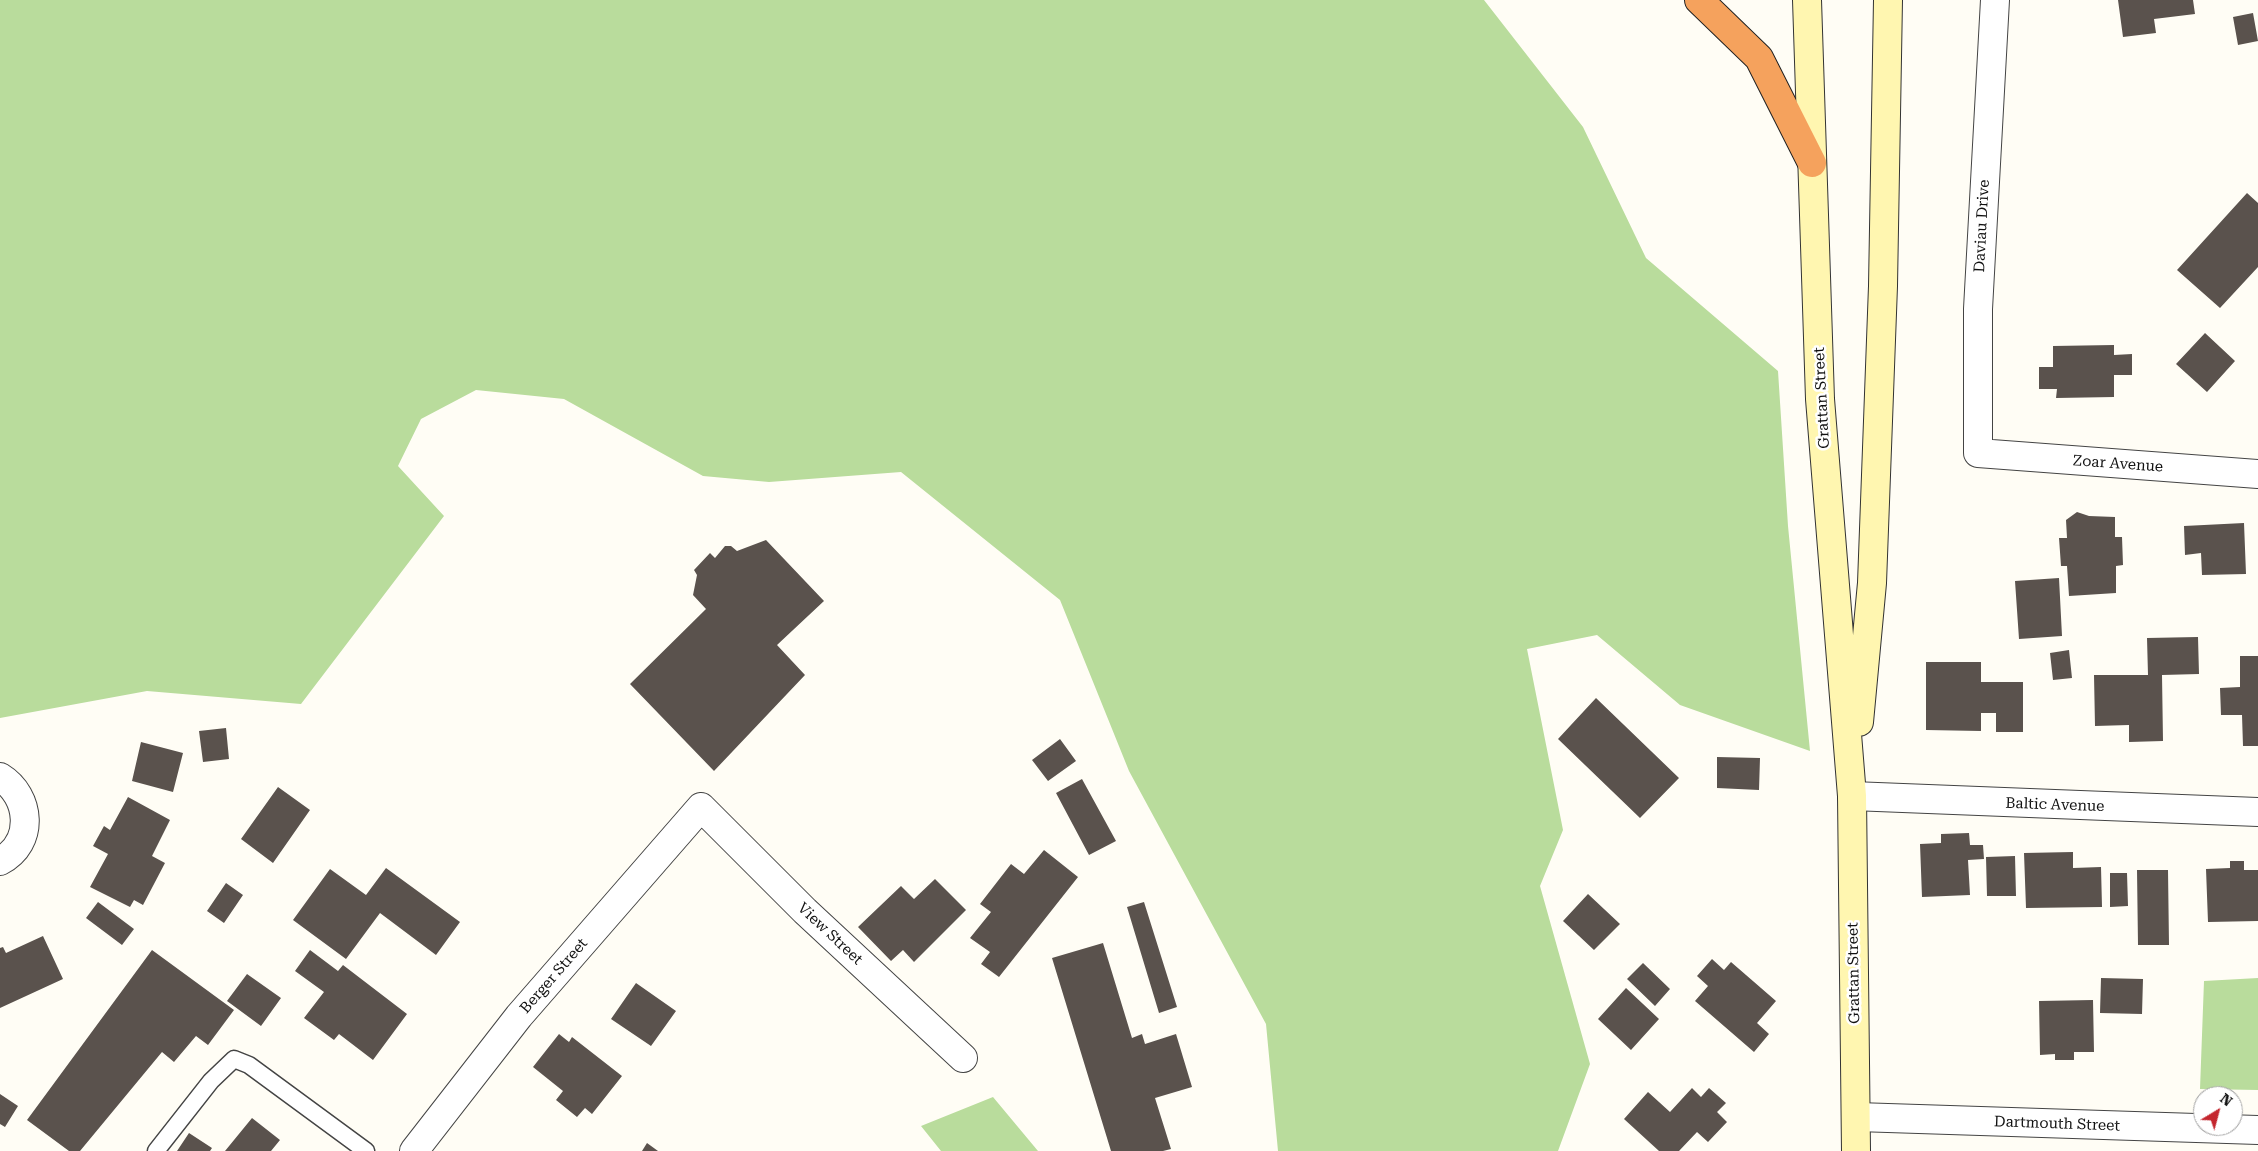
<!DOCTYPE html>
<html>
<head>
<meta charset="utf-8">
<style>
  body { margin:0 }
  #map { position:relative; width:2258px; height:1151px; overflow:hidden; background:#fffdf5; font-family:"Roboto Serif",serif }
  canvas { display:block }
  .north { position:absolute; left:2193px; top:1086px; width:50px; height:50px; box-sizing:border-box; background:#fff; border:1px solid #a0a0a0; border-radius:50%; rotate:37deg; font-size:14px; font-weight:700; line-height:20px; text-align:center; color:#111 }
  .north::after { content:''; display:block; margin:auto; width:18px; height:22px; background:#c4262e; clip-path:polygon(50% 0,100% 100%,50% 72%,0 100%) }
</style>
</head>
<body>
<div id="map">
<canvas width="2258" height="1151"></canvas>
<div class="north">N</div>
</div>
<script>
const context = document.querySelector('canvas').getContext('2d');
context.lineJoin = 'round';
function fill(path, color) { context.fillStyle = color; context.fill(path, 'evenodd'); }
function trace(path, color, width, dash) { context.strokeStyle = color; context.lineWidth = width; context.lineCap = dash ? 'butt' : 'round'; context.setLineDash(dash || []); context.stroke(path); }
function label(font, color, halo, rows, align = 'center') {
  context.font = font + ' "Roboto Serif",serif'; context.lineWidth = 5; context.setLineDash([]); context.textBaseline = 'middle'; context.strokeStyle = halo; context.fillStyle = color; for (const [text, x, y, turn = 0] of rows) {
    context.save(); context.translate(x, y); context.rotate((+turn || 0) * Math.PI / 180); context.textAlign = isNaN(turn) ? turn : align; if (halo) context.strokeText(text, 0, 0); context.fillText(text, 0, 0); context.restore();
  }
}
fill(new Path2D(`
  M0 0H1484L1583 127 1646 258 1778 371 1788 526 1810 751 1680 705 1597 635 1527 649 1563 830 1540 886 1590 1064 1558 1151H1278L1266 1024 1129 771 1060 600 901 472 769 482 703 476 564 399 476 390 421 419 398 466 444 516 301 704 147 691 0 718Z
  M2258 978V1090L2200 1089 2204 981Z
  M993 1097 1038 1151H941L921 1126Z`), '#b9dc9c');
fill(new Path2D(`
  M2118 0H2193L2195 14 2154 19 2156 33 2123 37Z
  M2253 13 2258 41 2238 45 2233 17Z
  M2247 193 2258 203V267L2220 308 2177 270Z
  M2205 333 2235 361 2207 392 2176 364Z
  M2114 345V355L2132 354V375H2114V397L2056 398 2057 389H2039V367H2053V346Z
  M2077 512 2089 516 2115 517V537H2122L2123 565 2116 566V593L2069 596 2067 566H2061L2059 538H2067L2066 520Z
  M2244 523 2246 574 2202 575 2201 553 2185 555 2184 526Z
  M766 540 824 601 777 645 805 675 714 771 630 684 706 609 693 595 697 575 694 570 710 553 715 558 725 546H731L737 551Z
  M2059 578 2062 636 2019 639 2015 581Z
  M2198 637 2199 674 2162 675 2163 741 2129 742V725L2095 726 2094 675H2148L2147 638Z
  M2069 650 2072 678 2053 680 2050 653Z
  M2240 656H2258V746H2243L2242 715H2221L2220 688 2240 687Z
  M1926 662H1981V682H2023V732H1996V713H1981V731L1926 730Z
  M1596 698 1679 778 1640 818 1558 739Z
  M226 728 229 759 203 762 199 731Z
  M1060 739 1076 761 1048 781 1032 760Z
  M141 742 183 753 173 792 132 781Z
  M1717 757 1760 758 1759 790 1717 788Z
  M1082 779 1116 841 1089 855 1056 793Z
  M278 787 310 810 273 863 241 839Z
  M128 797 170 820 152 856 165 863 143 905 134 900 130 907 90 887 108 854 93 846 104 826 110 830Z
  M1969 833 1970 845H1983L1984 859 1968 860 1970 895 1922 897 1920 844 1941 843V834Z
  M1044 850 1078 877 999 977 981 964 990 952 970 938 991 912 980 904 1011 864 1024 874Z
  M2073 852V868L2101 867 2102 907 2026 908 2024 853Z
  M2015 856 2016 896H1987L1986 857Z
  M2230 861H2244V870H2258V921L2208 922 2206 869 2230 868Z
  M386 868 460 922 436 955 380 913 346 959 293 920 330 869 366 895Z
  M2137 870H2168L2169 945H2138Z
  M2110 873H2127L2128 906 2110 907Z
  M935 879 966 910 914 962 903 950 891 961 858 927 901 886 914 899Z
  M226 883 243 895 224 923 207 911Z
  M1588 894 1620 924 1594 950 1563 921Z
  M98 902 134 929 122 945 86 918Z
  M1144 902 1177 1007 1159 1013 1127 907Z
  M43 936 63 979 0 1008V948L3 947 6 953Z
  M1103 943 1132 1038 1142 1034 1145 1044 1176 1034 1192 1087 1155 1098 1171 1149 1163 1151H1111L1052 958Z
  M152 950 234 1010 208 1045 196 1036 174 1062 162 1052 80 1151H69L27 1120Z
  M310 950 338 971 343 965 407 1014 373 1060 339 1034 334 1040 304 1018 324 992 295 971Z
  M1712 959 1724 970 1731 962 1776 1001 1757 1023 1769 1034 1754 1052 1695 1001 1708 986 1697 976Z
  M1643 963 1670 989 1655 1006 1627 979Z
  M247 974 281 998 261 1026 227 1001Z
  M2101 978 2143 979 2142 1014 2100 1013Z
  M636 983 676 1011 651 1046 611 1019Z
  M1626 988 1659 1019 1631 1050 1598 1019Z
  M2093 1000 2094 1052H2074V1060H2055V1054L2040 1055 2039 1001Z
  M559 1034 569 1042 572 1037 622 1076 592 1114 585 1108 577 1117 556 1100 563 1091 533 1067Z
  M1692 1088 1701 1097 1709 1088 1726 1103 1717 1112 1727 1122 1708 1142 1697 1132 1679 1151H1659L1624 1119 1648 1092 1670 1112Z
  M0 1094 18 1106 5 1127 0 1124Z
  M252 1118 280 1140 271 1151H225Z
  M189 1133 212 1148 210 1151H177Z
  M647 1143 658 1151H642Z`), '#5a524d');
const service = new Path2D(`
  M156 1151 211 1081 234 1059 249 1065 366 1151`);
const minor = new Path2D(`
  M1995 0 1978 309V453L2258 474
  M0 777C31 796 35 843 0 861
  M1852 796 2258 812
  M1857 1117 2258 1130
  M414 1151 519 1016 701 807 805 911 963 1058`);
const secondary = new Path2D(`
  M1807 0 1820 399 1852 796 1856 1151
  M1859 722 1872 583 1883 286 1888 0`);
const motorway = new Path2D(`
  M1699 0 1759 58 1812 163`);
trace(service, '#444', 19);
trace(minor, '#444', 30);
trace(secondary, '#333', 30);
trace(motorway, '#222', 30);
trace(service, '#fff', 16);
trace(minor, '#fff', 28);
trace(secondary, '#fff6b0', 28);
trace(motorway, '#f5a25d', 28);
label('15px', '#111', '#fff', [
  ["Daviau Drive",1982,226,-87],
  ["Grattan Street",1822,398,-93],
  ["Zoar Avenue",2118,464,4],
  ["Baltic Avenue",2055,805,2],
  ["View Street",830,934,43],
  ["Grattan Street",1854,973,-91],
  ["Berger Street",554,976,-49],
  ["Dartmouth Street",2057,1124,2]
]);
</script>
</body>
</html>
